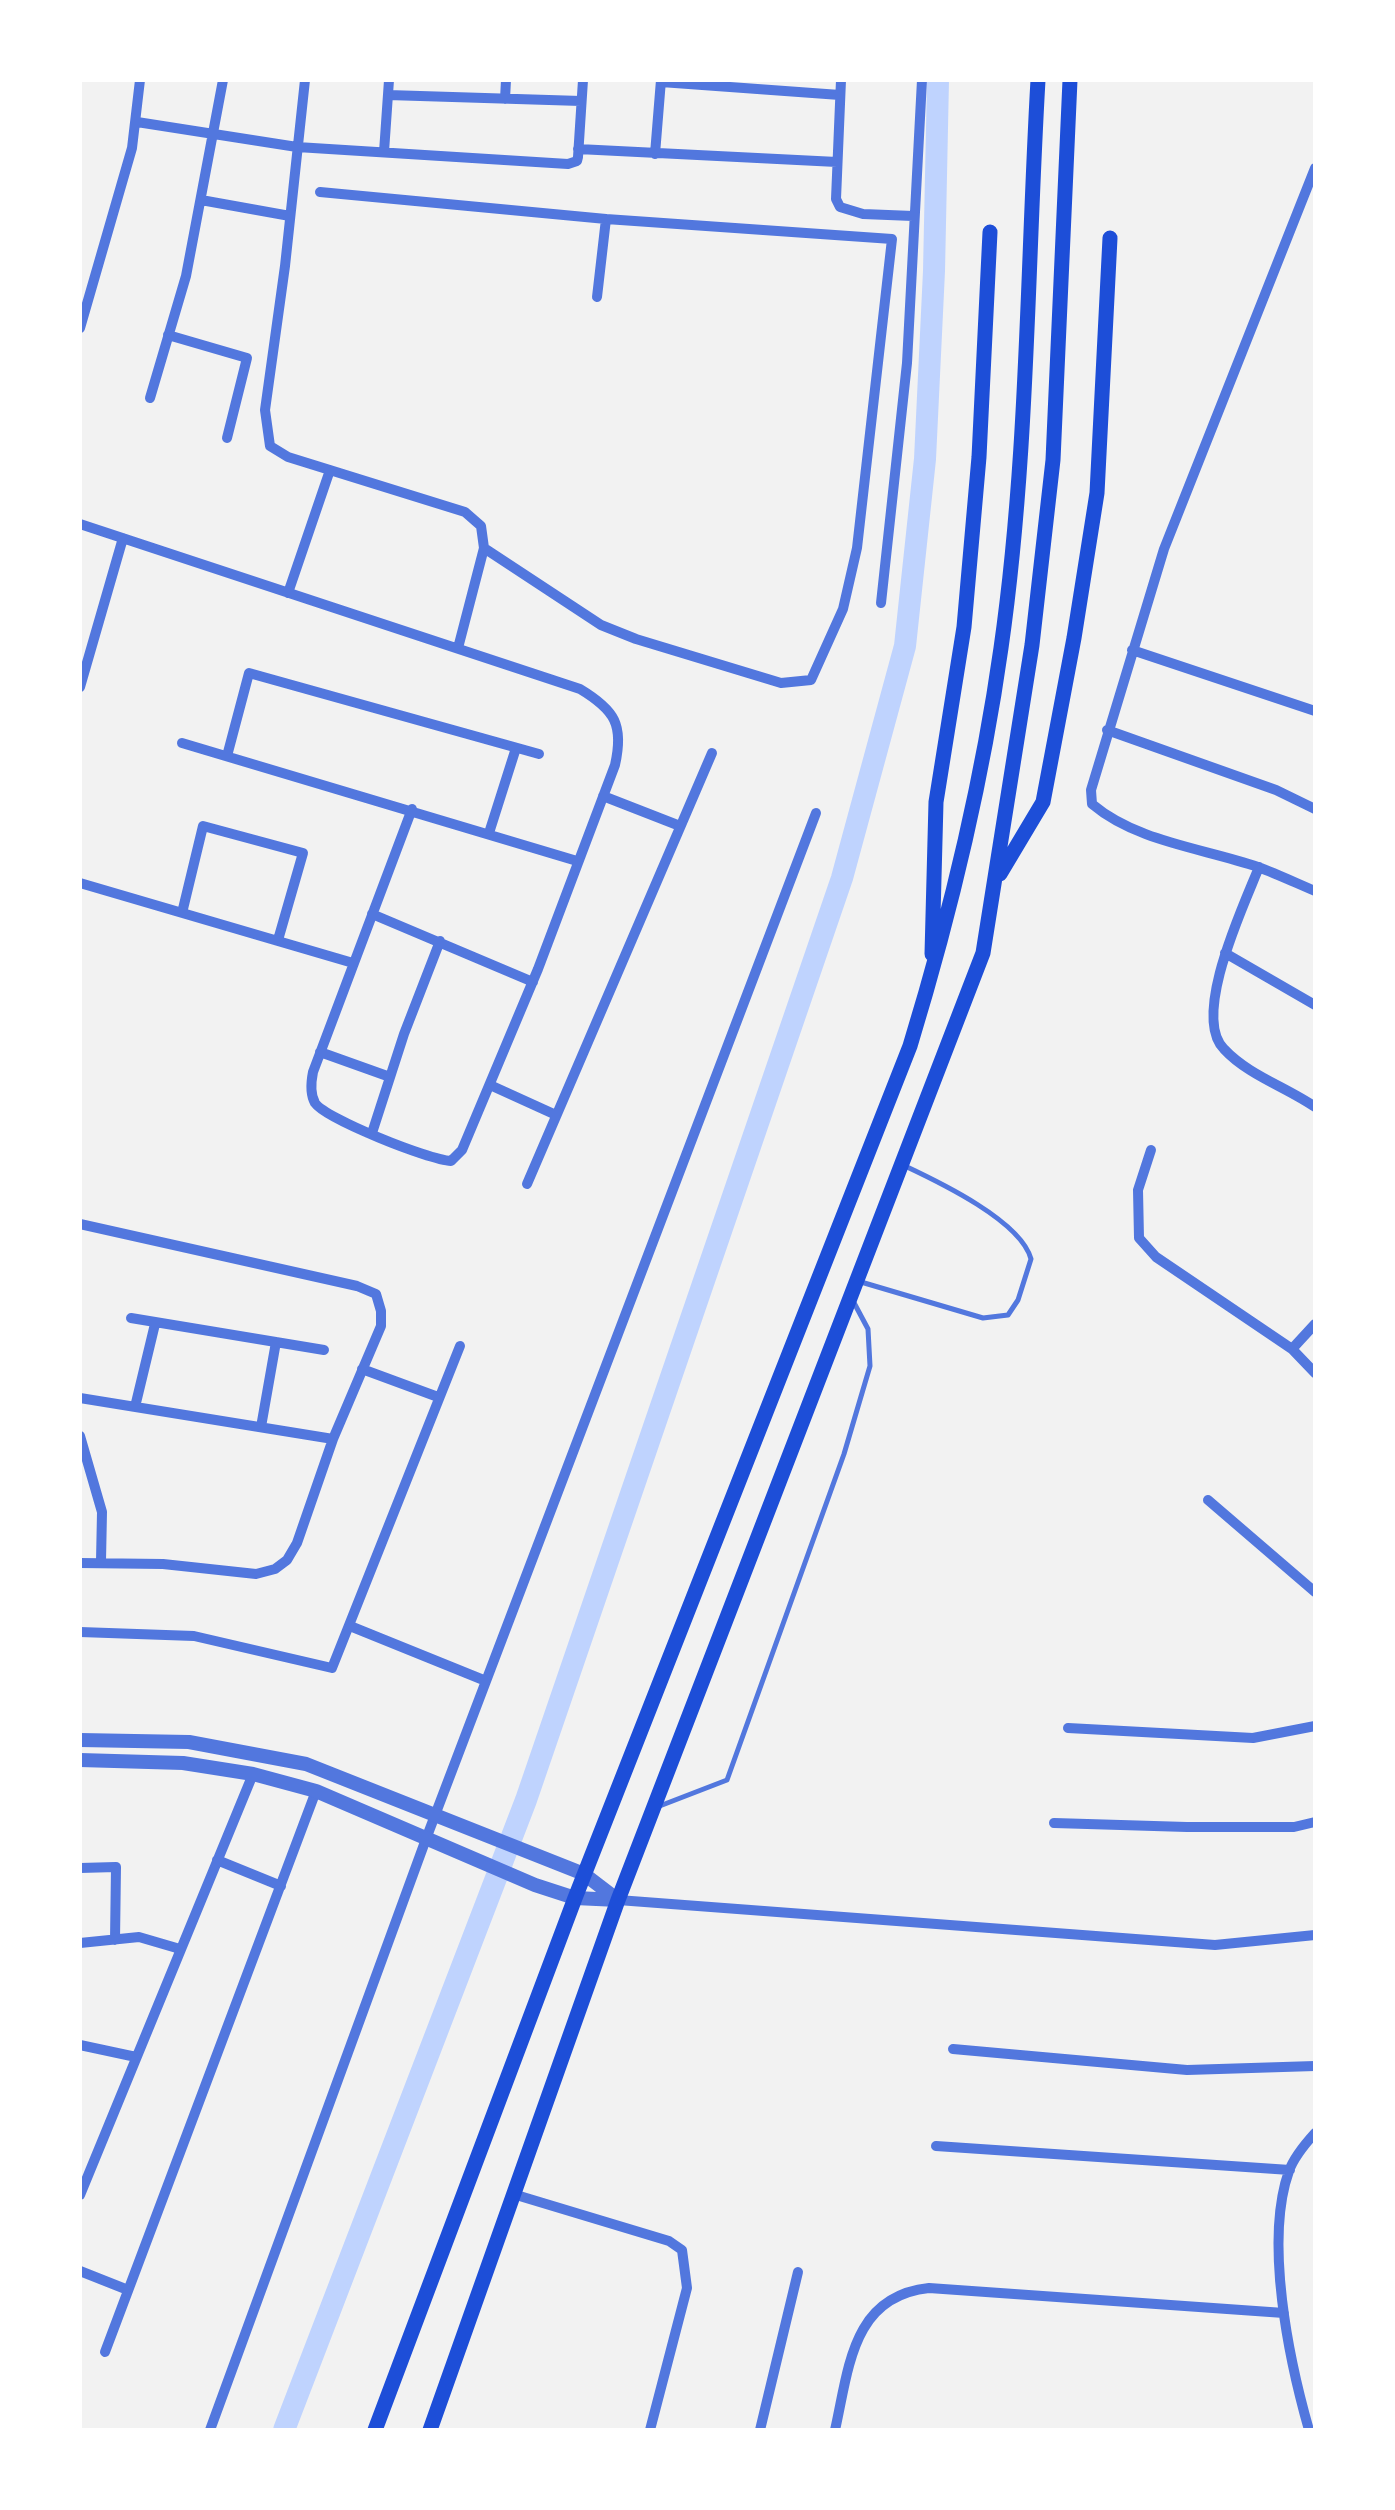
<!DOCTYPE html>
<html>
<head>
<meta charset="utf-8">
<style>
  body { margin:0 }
  #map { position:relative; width:1395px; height:2510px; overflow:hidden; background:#f2f2f2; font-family:Signika,sans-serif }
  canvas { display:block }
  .frame { position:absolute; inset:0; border:82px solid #fff; pointer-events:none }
</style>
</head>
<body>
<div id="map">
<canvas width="1395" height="2510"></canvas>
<div class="frame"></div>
</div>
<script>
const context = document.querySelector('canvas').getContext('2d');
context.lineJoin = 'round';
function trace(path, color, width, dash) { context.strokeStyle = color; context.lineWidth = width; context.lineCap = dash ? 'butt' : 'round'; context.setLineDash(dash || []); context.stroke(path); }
trace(new Path2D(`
  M284 2430 526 1800 842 878 905 646 925 459 934 271 938 80`), '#bfd3fe', 22);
trace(new Path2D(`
  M861 1282 983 1318 1008 1315 1018 1300 1031 1259C1021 1221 939 1182 905 1166
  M657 1807 727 1780 844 1454 870 1366 868 1329 852 1299`), '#5277de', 5);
trace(new Path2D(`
  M305 80 285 266 265 410 270 446 288 457 465 512 481 526 484 548 458 648
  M841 80 836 199 840 207 863 214 913 216
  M661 82 840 95
  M388 95 581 101
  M505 99 506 80
  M137 122 297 147 568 164 577 161 578 157 583 80
  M578 149 837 162
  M384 152 389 80
  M655 154 661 80
  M1315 168 1164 549 1091 790 1092 804C1137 842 1203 848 1258 867 1277 874 1296 883 1315 891
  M320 192 606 219 892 239 857 548 843 609 811 680 781 683 636 639 601 625 484 548
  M201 200 290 216
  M597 297 606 219
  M80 328 132 148 140 80
  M168 335 247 358 227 438
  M150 398 186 276 223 80
  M80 524 580 689C615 710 624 725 615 765L538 969 462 1150 451 1161C429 1160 326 1119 315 1103 310 1094 311 1082 313 1072L412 809
  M288 593 330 470
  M881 603 907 363 922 80
  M1132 650 1315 711
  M80 687 123 538
  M1107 730 1276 790 1315 809
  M182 743 577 861
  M227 756 249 673 539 754
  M603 796 680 826
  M489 833 516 748
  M1259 867C1244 905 1191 1016 1224 1049 1248 1075 1286 1087 1315 1107
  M80 883 353 963
  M182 913 203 826 303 853 278 940
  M372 914 533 982
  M1225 953 1315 1005
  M320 1052 390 1077
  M490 1085 556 1115
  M372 1133 404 1034 440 941
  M1151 1150 1138 1190 1139 1238 1156 1257 1292 1349 1315 1373
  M527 1184 712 753
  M80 1224 357 1286 376 1294 381 1311V1326L333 1439 297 1543 287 1560 275 1569 256 1574 163 1564 80 1563
  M131 1318 324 1350
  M1292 1349 1315 1324
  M362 1369 438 1397
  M80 1398 333 1439
  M135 1407 155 1324
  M261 1427 276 1342
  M80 1436 102 1512 101 1561
  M1208 1500 1315 1592
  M350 1626 486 1681
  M80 1632 194 1636 332 1668 460 1346
  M1068 1728 1253 1738 1315 1726
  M1054 1823 1187 1827H1294L1315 1822
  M217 1860 281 1886
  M80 1868 116 1867 115 1940
  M618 1900 1215 1945 1315 1935
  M80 1943 139 1937 180 1949
  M80 2045 136 2057
  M953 2049 1187 2070 1315 2066
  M936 2146 1290 2170
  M513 2194 669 2241 682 2250 687 2288 650 2430
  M80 2195 253 1774
  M80 2271 128 2290
  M105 2352 316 1791
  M210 2430 426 1839 816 813
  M760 2430 798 2272
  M835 2430C849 2368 852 2296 929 2288L1284 2313
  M1309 2430C1289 2360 1264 2241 1289 2171 1294 2157 1305 2144 1315 2133`), '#5277de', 10);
trace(new Path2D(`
  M80 1740 189 1742 306 1764 584 1874 618 1900
  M80 1760 183 1763 253 1774 316 1791 535 1885 575 1898 618 1900`), '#5277de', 14);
trace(new Path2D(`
  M1000 874 1043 802 1074 638 1097 493 1110 238
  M932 954 936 802 964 627 979 457 990 232
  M375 2430 575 1898 910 1046C950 915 982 783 1001 648 1028 460 1027 269 1038 80
  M430 2430 618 1900 983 953 1032 645 1053 460 1070 80`), '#1d4ed8', 15);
</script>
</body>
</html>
